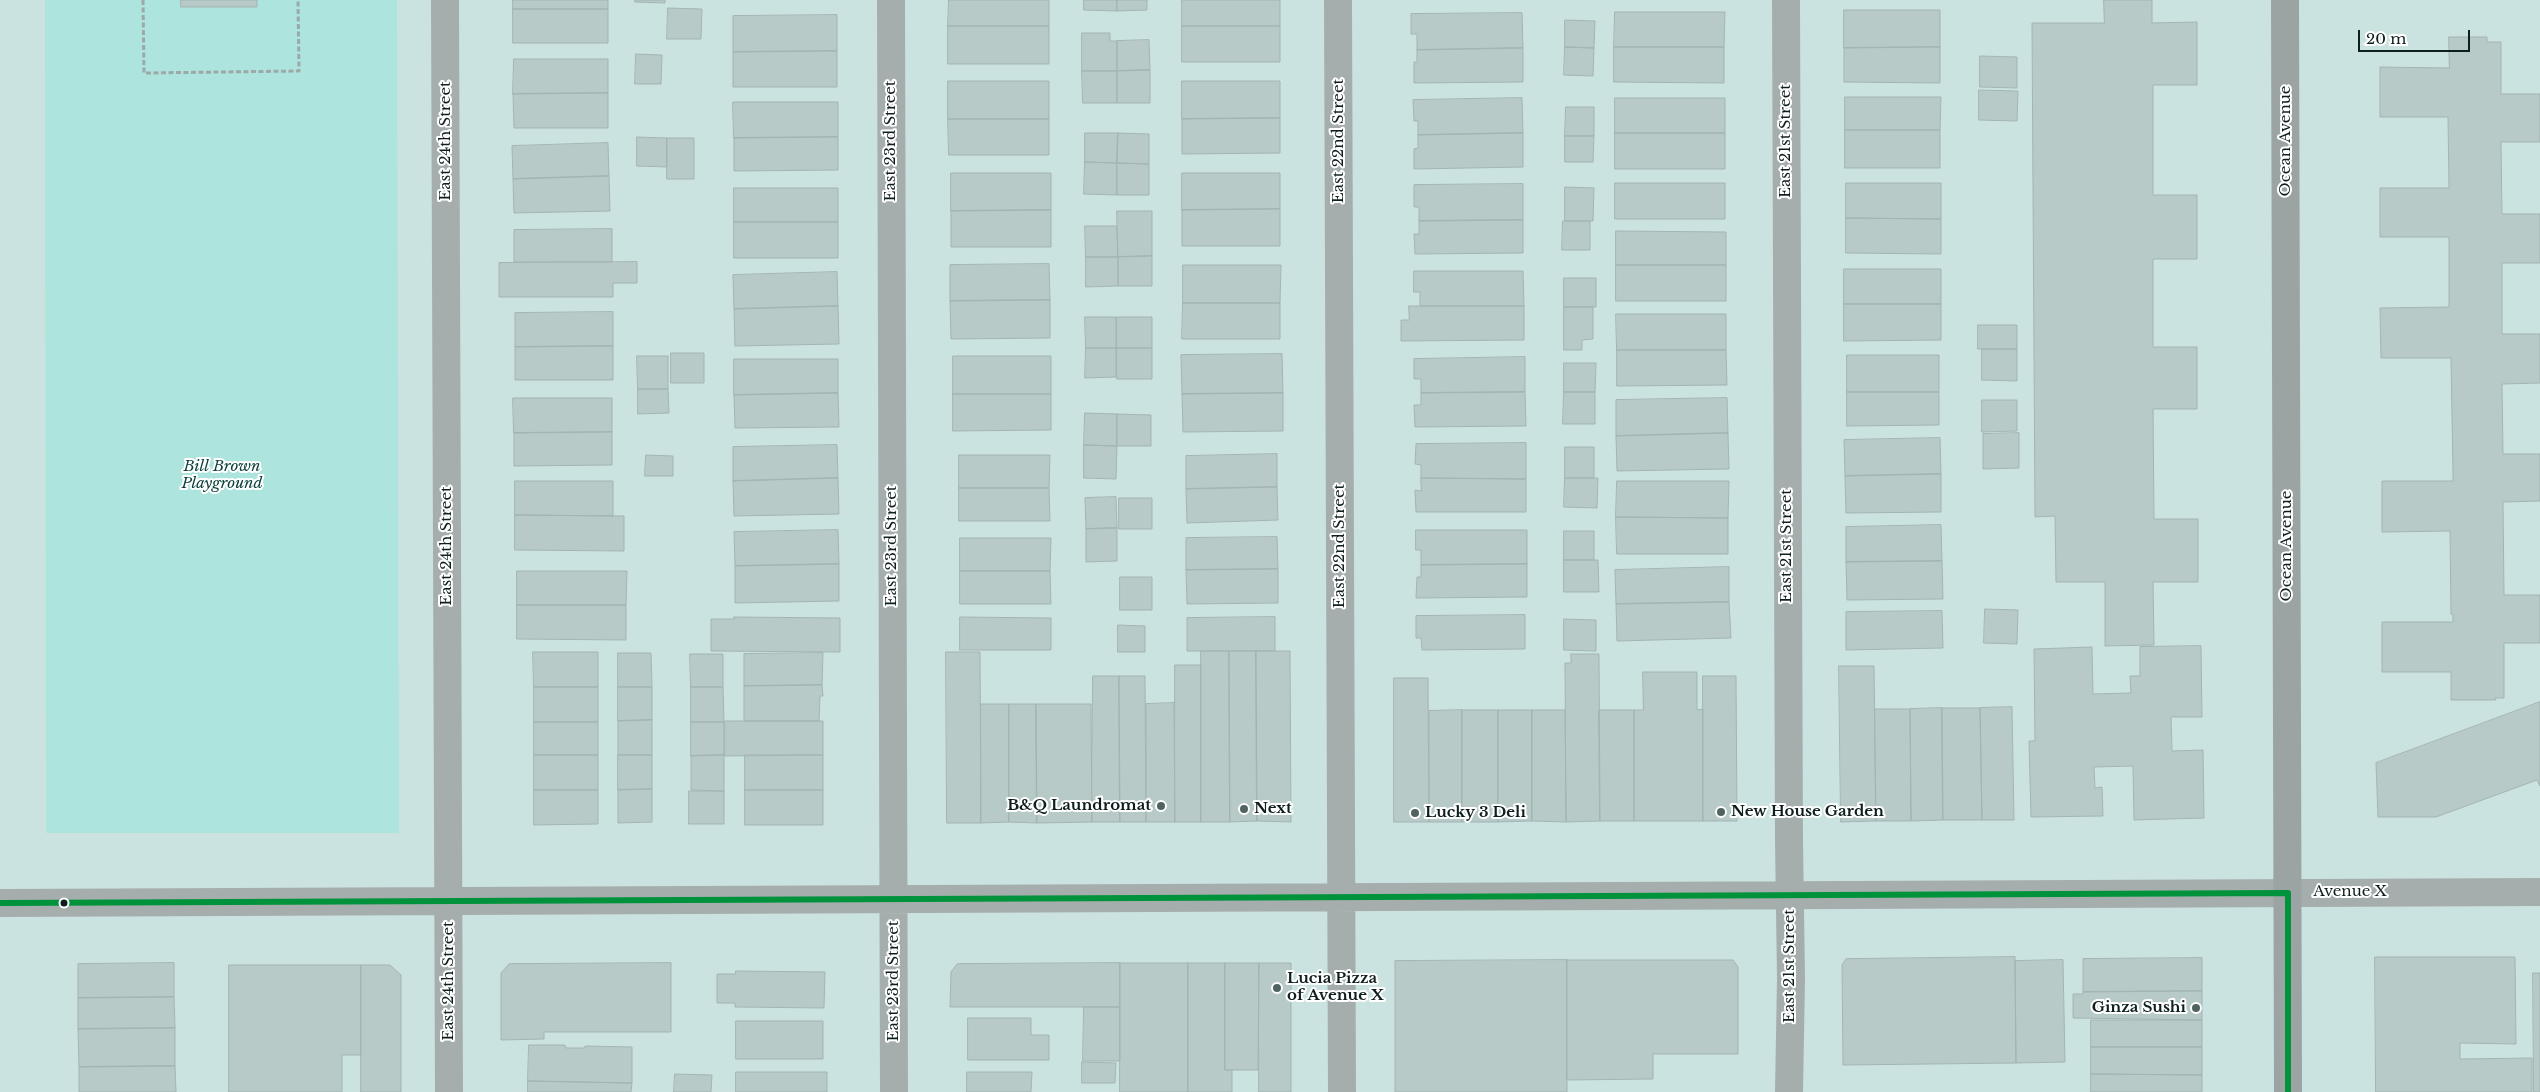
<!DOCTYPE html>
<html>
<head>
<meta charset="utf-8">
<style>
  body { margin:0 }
  #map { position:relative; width:2540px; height:1092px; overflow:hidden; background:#cbe3e0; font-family:"Libre Baskerville",serif }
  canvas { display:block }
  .scale { position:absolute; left:2358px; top:30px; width:112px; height:22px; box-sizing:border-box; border:2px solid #0d1e1c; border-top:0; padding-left:6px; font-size:15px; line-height:18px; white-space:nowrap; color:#0d1e1c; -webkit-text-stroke:4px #fff; paint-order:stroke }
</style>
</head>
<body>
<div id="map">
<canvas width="2540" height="1092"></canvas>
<div class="scale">20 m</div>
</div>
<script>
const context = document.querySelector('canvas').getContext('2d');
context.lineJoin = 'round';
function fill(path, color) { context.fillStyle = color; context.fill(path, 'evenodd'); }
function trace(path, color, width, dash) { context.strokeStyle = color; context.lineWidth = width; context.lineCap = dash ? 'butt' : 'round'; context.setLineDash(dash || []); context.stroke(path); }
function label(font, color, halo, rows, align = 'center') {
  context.font = font + ' "Libre Baskerville",serif'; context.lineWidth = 4; context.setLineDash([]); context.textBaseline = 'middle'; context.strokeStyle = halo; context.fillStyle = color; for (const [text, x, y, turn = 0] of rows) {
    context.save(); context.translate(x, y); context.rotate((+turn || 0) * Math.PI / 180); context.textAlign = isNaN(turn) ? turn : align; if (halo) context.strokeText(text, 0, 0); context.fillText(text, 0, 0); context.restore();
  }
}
fill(new Path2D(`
  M45 0H397L399 833H46Z`), '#ade4dd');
const building = new Path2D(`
  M181 0H257V7H181Z
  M513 0H608V9H513Z
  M635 0H665V3L635 2Z
  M949 0H1049V26H948Z
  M1084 0H1117V11L1084 10Z
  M1117 0H1147V10L1117 11Z
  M1182 0H1280V26H1182Z
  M2104 0H2152V23L2197 22V85H2153V195H2197V259H2153V347H2197V409H2153L2154 519H2198V582H2153L2154 645 2105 646V582H2056L2055 516 2035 517 2032 23H2104Z
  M668 8 702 9 701 39H667Z
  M513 9H608V43H513Z
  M1844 10H1940V47L1844 48Z
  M1615 12H1725L1724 47H1614Z
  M1522 13 1523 48 1417 50V34H1411V14Z
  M837 15V51L733 52V16Z
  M1565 20 1595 21 1594 48 1565 47Z
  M948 26H1049V64H948Z
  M1182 26H1280V62H1182Z
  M1082 33H1110V41H1117V71H1082Z
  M2449 37H2487V42H2501V94H2540V142H2501L2502 214H2540V263H2502V334H2540V383L2502 384 2503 454H2540V501L2503 502 2504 595H2540V643H2504V698H2495L2496 700H2451V672H2382V622H2453V615L2451 614 2450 531 2382 532V481H2453V474L2451 358H2381L2380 308 2449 307V237H2380V188H2449L2448 117H2380V67L2449 68Z
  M1149 40 1150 70 1117 71V41Z
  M1565 47 1594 48 1593 76 1564 75Z
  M1614 47H1724V83L1614 82Z
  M1940 47V83L1844 82V48Z
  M1523 48V82L1414 83V62H1417V50Z
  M837 51V87H733V52Z
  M636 54 662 55 661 84H635Z
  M1980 56 2017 57V88L1980 87Z
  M514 59H608V93L513 94Z
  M1150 70V103H1117V71Z
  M1082 71H1117V103H1083Z
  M948 81H1049V119H948Z
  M1182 81H1280V118L1182 119Z
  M1979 90 2018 91 2017 121 1979 120Z
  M608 93V128H514L513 94Z
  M1845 97H1941L1940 130H1845Z
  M1522 98 1523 133 1418 135V121H1414L1413 100Z
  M1615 98H1725V133H1615Z
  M733 102H838V137L734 138Z
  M1566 107H1594V136H1565Z
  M1280 118V153L1182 154V119Z
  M948 119H1049V155H949Z
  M1845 130H1940V168H1845Z
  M1085 133H1118L1117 163 1085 162Z
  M1118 133 1149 134V164L1117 163Z
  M1523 133V167L1414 169V149L1418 148V135Z
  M1615 133H1725V169H1615Z
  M1565 136H1594L1593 162H1565Z
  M637 137 667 138V167L637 166Z
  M838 137V170L734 171V138Z
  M667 138H694V179H667Z
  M608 143 609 176 513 179 512 146Z
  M1085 162 1117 163V195L1084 194Z
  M1117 163 1149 164V195H1117Z
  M951 173H1051V210L951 211Z
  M1182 173H1280V209L1182 210Z
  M609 176 610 211 514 213 513 179Z
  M1615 183H1725V219H1615Z
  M1846 183H1941V219L1846 218Z
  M1523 184V220L1419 221V207H1414V185Z
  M1565 187 1594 188 1593 221H1565Z
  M734 188H838V222H734Z
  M1280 209V246H1182V210Z
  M1051 210V247H951V211Z
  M1117 211H1152V256L1118 257Z
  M1846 218 1941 219V254L1846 253Z
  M1523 220V253L1415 254 1414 234H1419V221Z
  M1563 221H1590V250H1562Z
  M734 222H838V258H734Z
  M1085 226H1117L1118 257H1086Z
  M612 229V262H514V230Z
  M1616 231 1726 232V265H1616Z
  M1152 256V286H1118V257Z
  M1086 257H1118V286L1086 287Z
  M637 262V283H613V297H499V263Z
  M1049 264 1050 300 950 301V265Z
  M1183 265H1281L1280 303H1183Z
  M1616 265H1726V301H1616Z
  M1844 269H1941V304H1844Z
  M1414 271H1523L1524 306H1420V292H1414Z
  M837 272 838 306 734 309 733 275Z
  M1564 278H1596V307H1564Z
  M1050 300V338L951 339 950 301Z
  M1183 303H1280V339H1182Z
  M1844 304H1941V340L1844 341Z
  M838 306 839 344 735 346 734 309Z
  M1409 306H1524V340L1401 341V320H1409Z
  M1564 307H1593V339L1582 340V350H1564Z
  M613 312V346L515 347V313Z
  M1616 314H1726V350H1617Z
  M1085 317H1116V348H1086Z
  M1117 317H1152V348H1117Z
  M1978 325H2017V349H1978Z
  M613 346V380H515V347Z
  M1086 348H1116V377L1085 378Z
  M1117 348H1152V379H1117Z
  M1982 349H2017V381L1982 380Z
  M1617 350H1726L1727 385 1617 386Z
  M671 353H704V383H671Z
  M1282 354 1283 393 1182 394 1181 355Z
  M1847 355H1939V392H1847Z
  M637 356H668V389H638Z
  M953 356H1051V394H953Z
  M1525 357V392L1421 393V379H1414V359Z
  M734 359H838V393L734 395Z
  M1564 363H1596L1595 392H1564Z
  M638 389H668L669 413 638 414Z
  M1525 392 1526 426 1415 427 1414 405H1421V393Z
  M1564 392H1595V424H1563Z
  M1847 392H1939V425L1847 426Z
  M838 393 839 427 735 428 734 395Z
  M1283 393V431L1183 432 1182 394Z
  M953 394H1051V430L953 431Z
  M513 398H612V432L514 433Z
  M1727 398 1728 433 1616 436V400Z
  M1982 400H2017V431L1982 432Z
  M1085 413 1117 414V446L1084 445Z
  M1117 414 1151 415V446H1117Z
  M612 432V465L514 466V433Z
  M1728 433 1729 469 1617 471 1616 436Z
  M2019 433V468L1983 469V434Z
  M1940 438 1941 474 1845 476 1844 440Z
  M1526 443V479L1421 478V465L1415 464 1416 444Z
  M837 445 838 478 733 481V447Z
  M1084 445 1117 446 1116 479 1084 478Z
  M1565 447H1594V478H1565Z
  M1277 454V487L1186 489V456Z
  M646 455 673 456V476H645Z
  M959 455H1050L1049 488H959Z
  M1941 474V512L1846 513 1845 476Z
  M838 478 839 514 734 516 733 481Z
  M1421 478 1526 479V512H1416L1415 490 1421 491Z
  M1565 478H1598L1597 508 1564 507Z
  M515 481H613V516L515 515Z
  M1617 481H1729L1728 518 1616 517Z
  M1277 487 1278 520 1187 523 1186 489Z
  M959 488H1049L1050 521H959Z
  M1116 497 1117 528 1086 529 1085 498Z
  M1119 498H1152V529H1119Z
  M515 515 624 516V551L515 550Z
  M1616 517 1728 518V554H1617Z
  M1941 525 1942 561 1846 562V527Z
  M1117 528V561L1086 562V529Z
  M838 530 839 564 735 566 734 532Z
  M1416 530H1527V564L1421 565V550H1416Z
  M1564 531H1594V560H1564Z
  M1277 537 1278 569 1186 570V538Z
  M960 538H1051L1050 571H960Z
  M1564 560H1598L1599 592H1564Z
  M1942 561 1943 599 1847 600 1846 562Z
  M839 564V601L735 603V566Z
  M1527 564V597L1416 598 1417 577H1421V565Z
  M1729 567V602L1616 604 1615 570Z
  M1278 569V603L1187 604 1186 570Z
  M517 571H627L626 605H517Z
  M960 571H1050L1051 604H960Z
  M1120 577H1152V610H1120Z
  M1729 602 1731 638 1617 641 1616 604Z
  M517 605H626V640L517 639Z
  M1985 609 2018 610 2017 644 1984 643Z
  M1942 611 1943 648 1846 650V612Z
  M1525 615V649L1422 650 1421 638H1416V616Z
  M734 617 840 618V652L711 651V619H734Z
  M960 617 1051 618V650H960Z
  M1275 617V651H1187V618Z
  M1564 619 1596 620V651L1564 650Z
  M1118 625 1145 626V652H1118Z
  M2201 646 2202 717H2171L2172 751 2203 750 2204 818 2134 820 2133 766 2094 767 2095 788 2102 787 2103 816 2031 817 2029 741H2035L2034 649 2092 647 2093 694 2131 693 2130 676H2140V647Z
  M1201 651H1229L1230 822H1201Z
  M1229 651H1256L1257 821 1230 822Z
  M1256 651H1290L1291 822 1257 821Z
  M533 652H598V687H534Z
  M946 652H980L981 823H947Z
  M618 653H651L652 687H618Z
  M823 653 822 685 744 686V654Z
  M690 654H723V687H691Z
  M1571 654H1599L1600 821 1566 822 1565 663H1571Z
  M1175 665H1201V822H1175Z
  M1839 666H1874L1876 821 1841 822Z
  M1643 672H1697V710L1703 709V821H1634V710H1643Z
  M1093 676H1119L1120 822H1092Z
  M1119 676H1145L1146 822H1120Z
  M1703 676H1736L1737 821H1703Z
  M1394 678H1428L1429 822H1394Z
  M822 685 823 696H820L819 721H744V686Z
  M534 687H598V722H534Z
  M618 687H652V720L618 721Z
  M691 687H723L724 722H691Z
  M2540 702V786L2537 780 2436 817H2378L2376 763Z
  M1174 703 1175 822H1146V704Z
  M981 704H1009V822L981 823Z
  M1009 704H1036L1037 823 1009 822Z
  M1036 704H1091L1092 822 1037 823Z
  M2012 707 2014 820H1982L1980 708Z
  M1942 708H1980L1982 820H1943Z
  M1942 708 1943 820 1911 821 1910 709Z
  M1875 709H1910L1911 821H1876Z
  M1462 710H1498V822H1462Z
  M1462 710V822H1429V711Z
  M1498 710H1532V821L1498 822Z
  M1532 710H1565L1566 822 1532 821Z
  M1599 710H1634V821H1600Z
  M652 720V755H618V721Z
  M725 721H823V755L725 756Z
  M534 722H598V755H534Z
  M691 722H724V755L691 756Z
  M534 755H598V790H534Z
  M618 755H652V789L618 790Z
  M724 755V791L691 790V756Z
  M745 755H823V790H745Z
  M652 789V822L618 823V790Z
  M534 790H598V824L534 825Z
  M745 790H823V825H745Z
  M689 791H724V824H689Z
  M2015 957 2016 1063 1843 1065 1842 965 1846 959Z
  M2375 957H2515L2516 1044 2460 1043V1059L2532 1058V1092H2376Z
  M2202 958V991L2083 992V959Z
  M1567 960H1733L1738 967V1054H1653V1079L1567 1080Z
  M1567 960V1092H1395V961Z
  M2063 960 2065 1062 2016 1063 2015 961Z
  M174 963V997L78 998V964Z
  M671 963V1032H544V1039L501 1040V973L509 964Z
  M1120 963H1188V1092H1120Z
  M1120 963V1007H950L951 972 957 964Z
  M1188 963H1225V1070H1232V1092H1188Z
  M1225 963H1259L1258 1070H1225Z
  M1259 963H1291V1092H1259Z
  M229 965H361V1055H342V1092H229Z
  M361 965H390L401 975V1092H361Z
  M736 971 825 972 824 1008 735 1007V1003H717V974H735Z
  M2533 973H2540V1092H2534Z
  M2202 991V1020L2073 1018V994H2083V992Z
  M174 997 175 1028 78 1029V998Z
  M1084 1007H1120V1061H1083Z
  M968 1018H1031V1035H1049V1060H968Z
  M2091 1020H2202V1047H2091Z
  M736 1021H823V1059H736Z
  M175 1028V1066L79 1067 78 1029Z
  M529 1045H565L566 1048H585V1046L632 1047V1083L528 1081Z
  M2091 1047H2202V1075L2091 1074Z
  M1082 1062 1116 1063 1115 1083H1082Z
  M175 1066 176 1092H79V1067Z
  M736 1072H827V1092H736Z
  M967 1072H1032L1031 1092H967Z
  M675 1074 712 1075 711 1092H674Z
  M2091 1074 2202 1075V1092H2091Z
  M528 1081 632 1083 631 1092H528Z`);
fill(building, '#b7cac8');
trace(building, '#a3b5b3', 1);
trace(new Path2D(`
  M143 0 144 73 299 71 298 0`), '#9ca9a7', 3, [5, 2.5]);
trace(new Path2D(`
  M445 0 449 1092
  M891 0 894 1092
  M1338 0 1342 1092
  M1786 0 1789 840 1791 979 1789 1092
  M0 903 2540 892`), '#a6aead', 28);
trace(new Path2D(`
  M2285 0 2288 1092`), '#9ba4a3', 28);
trace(new Path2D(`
  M2288 893V1092
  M0 903 2288 893`), '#00933c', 6);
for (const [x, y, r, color] of [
  [1161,806,5,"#506361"],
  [1244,809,5,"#506361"],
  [1721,812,5,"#506361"],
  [1415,813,5,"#506361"],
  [64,903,4.5,"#0d1e1c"],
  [1277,988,5,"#506361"],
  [2196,1008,5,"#506361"]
]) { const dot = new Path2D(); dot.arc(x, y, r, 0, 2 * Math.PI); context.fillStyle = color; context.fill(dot); trace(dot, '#fff', 2); }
label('15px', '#0d1e1c', '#fff', [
  ["East 24th Street",446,141,-90],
  ["East 23rd Street",891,141,-90],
  ["East 22nd Street",1339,141,-90],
  ["East 21st Street",1786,141,-90],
  ["Ocean Avenue",2286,141,-90],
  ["East 24th Street",447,546,-90],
  ["East 23rd Street",892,546,-90],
  ["East 22nd Street",1340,546,-90],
  ["East 21st Street",1787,546,-90],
  ["Ocean Avenue",2287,546,-90],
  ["Avenue X",2350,892],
  ["East 21st Street",1790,966,-90],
  ["East 24th Street",449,981,-90],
  ["East 23rd Street",894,981,-90]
]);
label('italic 15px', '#0c413d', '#fff', [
  ["Bill Brown",222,467],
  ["Playground",222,484]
]);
label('bold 15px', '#0d1e1c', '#fff', [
  ["B&Q Laundromat",1151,806,"right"],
  ["Next",1254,809],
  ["New House Garden",1731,812],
  ["Lucky 3 Deli",1425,813],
  ["Lucia Pizza",1287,979],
  ["of Avenue X",1287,996],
  ["Ginza Sushi",2186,1008,"right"]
], 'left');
</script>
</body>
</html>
